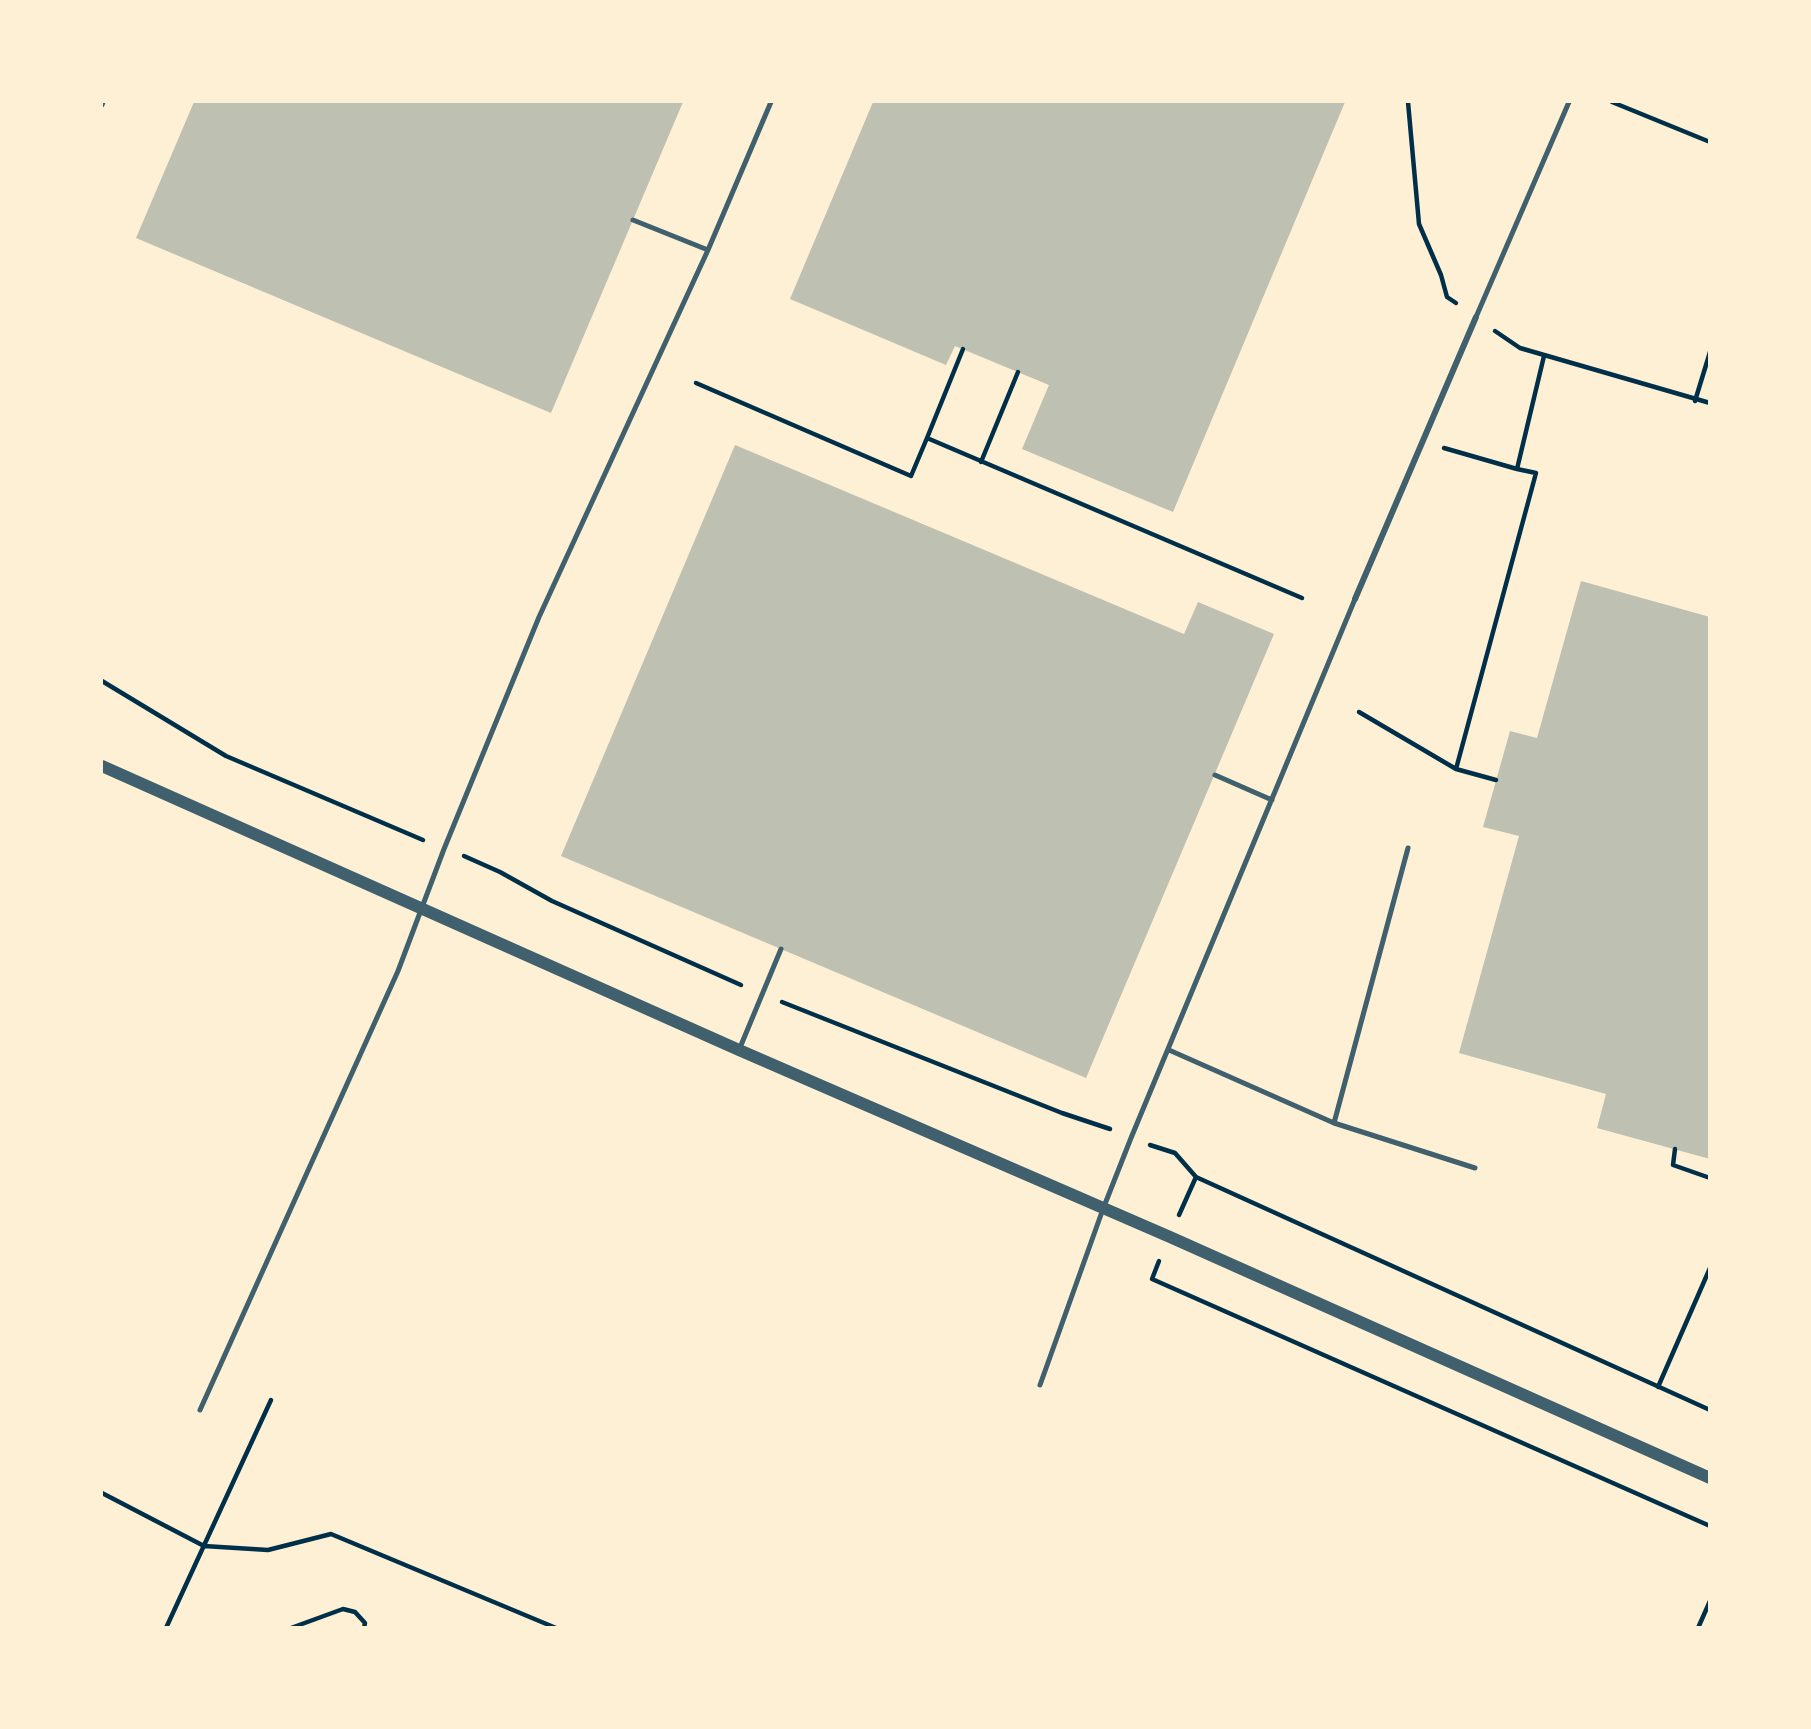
<!DOCTYPE html>
<html>
<head>
<meta charset="utf-8">
<style>
  body { margin:0 }
  #map { position:relative; width:1811px; height:1729px; overflow:hidden; background:#fdf0d5; font-family:"PT Sans",sans-serif }
  canvas { display:block }
  .frame { position:absolute; inset:0; border:103px solid #fdf0d5; pointer-events:none }
</style>
</head>
<body>
<div id="map">
<canvas width="1811" height="1729"></canvas>
<div class="frame"></div>
</div>
<script>
const context = document.querySelector('canvas').getContext('2d');
context.lineJoin = 'round';
function fill(path, color) { context.fillStyle = color; context.fill(path, 'evenodd'); }
function trace(path, color, width, dash) { context.strokeStyle = color; context.lineWidth = width; context.lineCap = dash ? 'butt' : 'round'; context.setLineDash(dash || []); context.stroke(path); }
fill(new Path2D(`
  M194 102H683L551 413 136 238Z
  M873 102H1345L1173 512 1022 449 1049 385 955 346 946 365 790 299Z
  M735 445 1184 634 1198 602 1274 634 1086 1078 561 856Z
  M1581 581 1710 617V1159L1597 1128 1606 1094 1459 1053 1519 836 1483 827 1510 731 1537 738Z`), '#bec0b2');
trace(new Path2D(`
  M1408 102 1419 224 1441 275 1447 297 1456 303
  M1612 102 1710 142
  M1495 331 1520 348 1710 403
  M696 383 911 476 927 438 1302 598
  M1695 401 1710 352
  M927 438 963 349
  M1444 448 1517 469
  M981 462 1018 372
  M102 681 226 756 423 840
  M1359 712 1456 769 1496 780
  M1456 769 1536 473 1517 469 1544 356
  M464 856 500 872 552 901 741 985
  M782 1002 1062 1113 1110 1129
  M1150 1145 1175 1153 1196 1177 1710 1410
  M1675 1149 1673 1165 1710 1178
  M1179 1215 1196 1177
  M1159 1261 1152 1279 1710 1526
  M1658 1387 1710 1268
  M102 1493 204 1546 268 1550 331 1534 556 1628
  M166 1628 271 1400
  M291 1628 343 1609 355 1612 365 1623 364 1628
  M1698 1628 1710 1601`), '#003049', 4.5);
trace(new Path2D(`
  M102 105 103 102
  M633 220 708 250
  M1476 317 1569 102
  M1215 775 1272 800
  M739 1050 781 949
  M1169 1050 1334 1123 1408 848
  M1334 1123 1475 1168
  M1040 1385 1103 1209 1131 1138 1355 599
  M200 1410 398 971 444 849 539 617 708 250 771 102`), '#3f606c', 5);
trace(new Path2D(`
  M1355 599 1476 317`), '#3f606c', 6);
trace(new Path2D(`
  M102 766 739 1050 1170 1237 1710 1478`), '#3f606c', 12);
</script>
</body>
</html>
